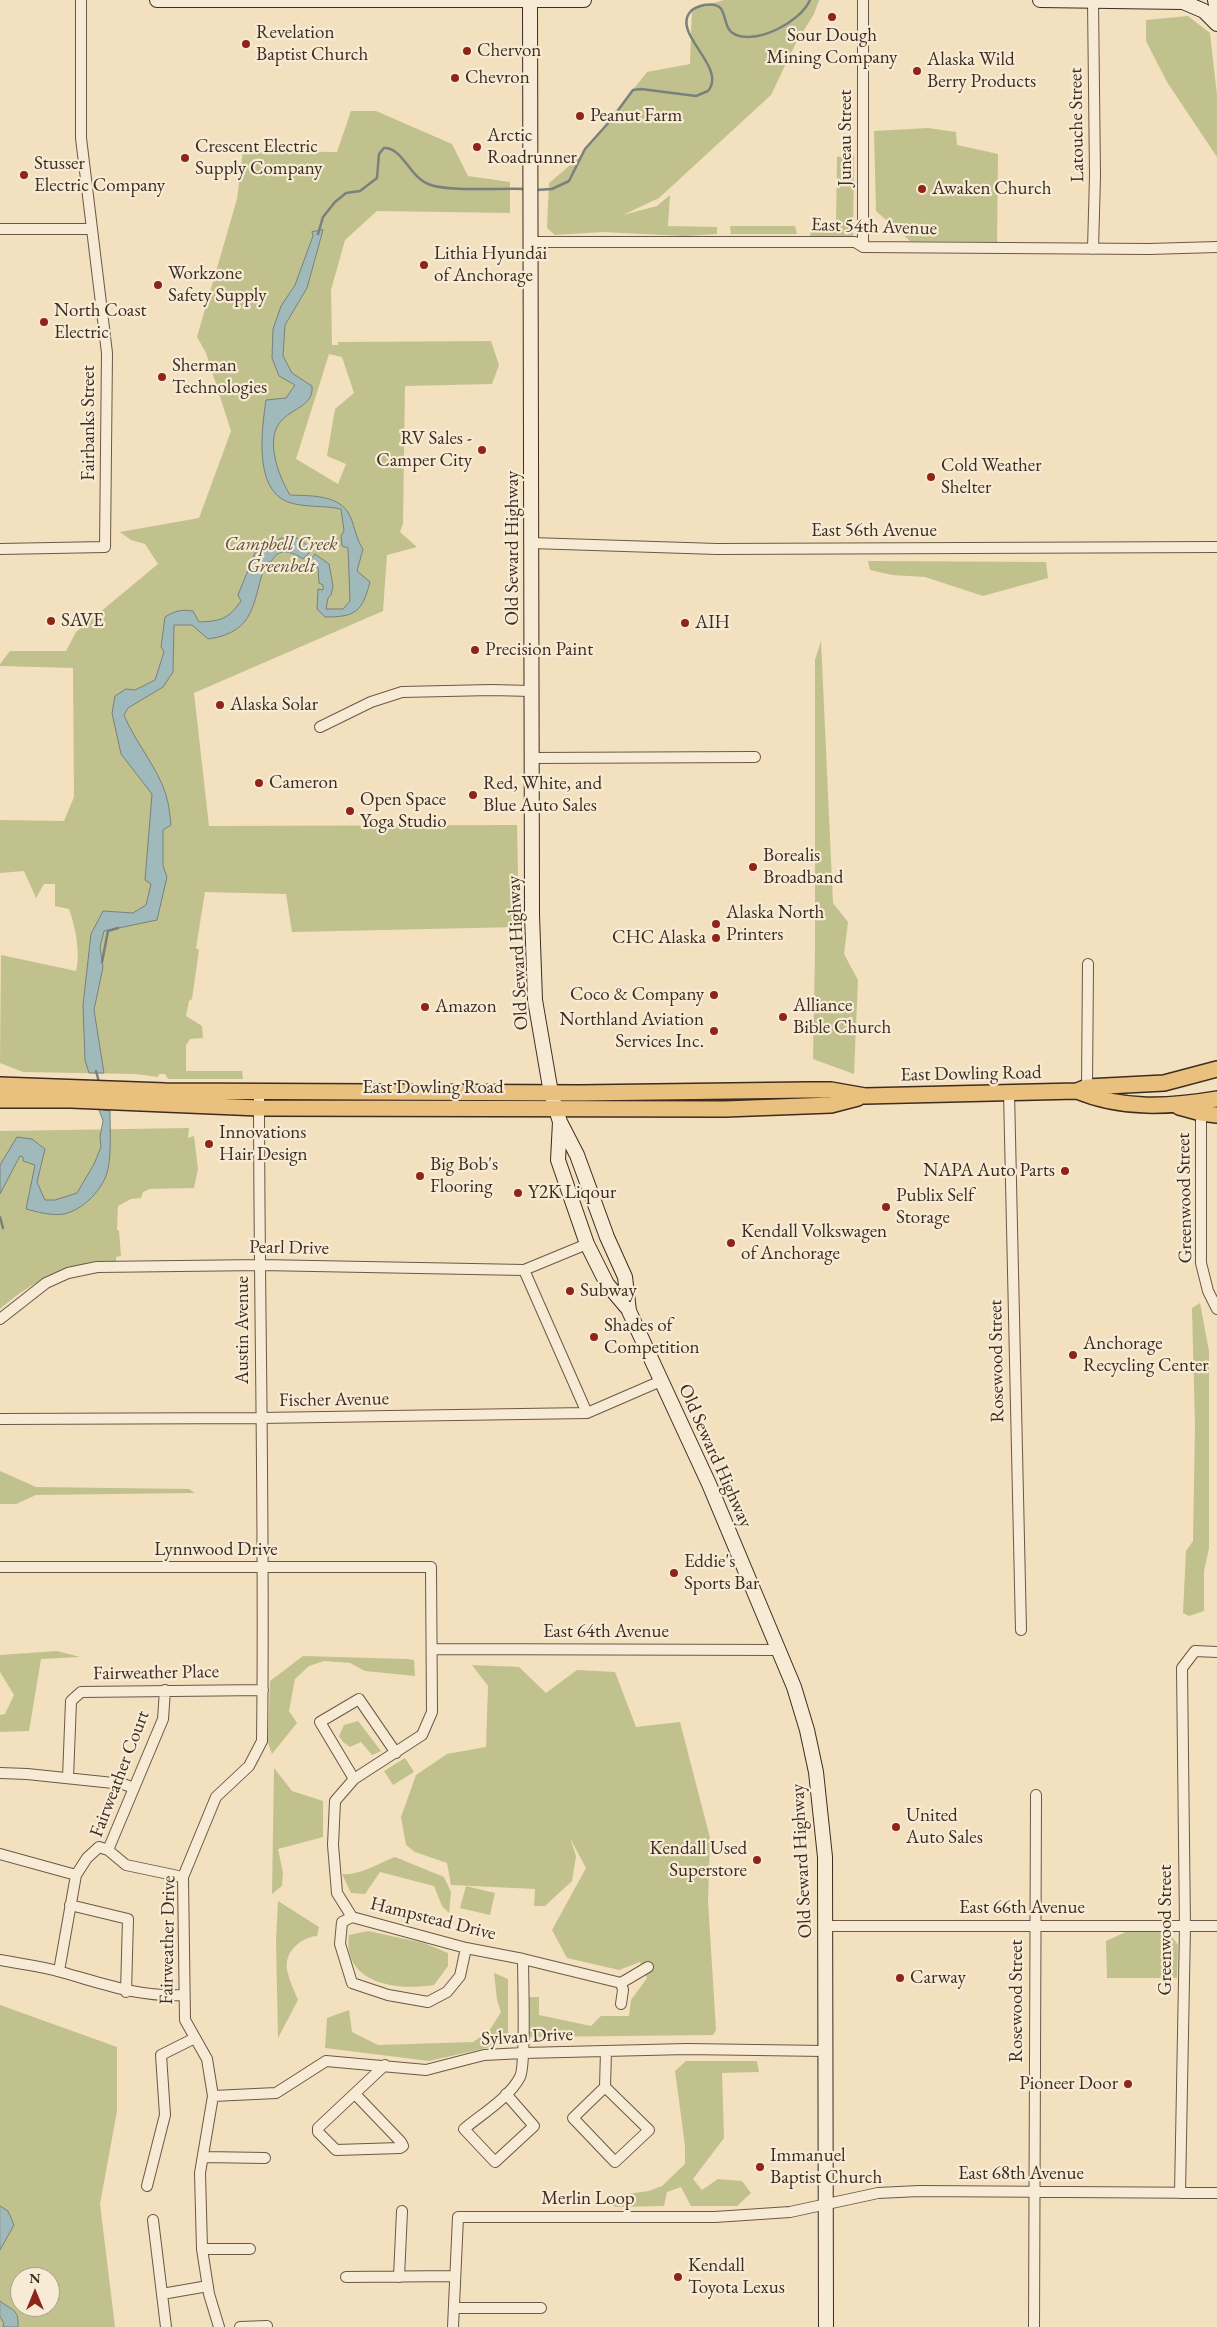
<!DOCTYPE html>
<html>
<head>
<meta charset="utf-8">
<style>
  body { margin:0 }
  #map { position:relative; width:1217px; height:2327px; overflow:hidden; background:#f3e0be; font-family:"EB Garamond",serif }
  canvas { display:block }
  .north { position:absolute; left:10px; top:2267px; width:50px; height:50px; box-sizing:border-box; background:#f7ebd5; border:1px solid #ad9f8c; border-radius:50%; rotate:0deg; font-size:14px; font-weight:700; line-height:20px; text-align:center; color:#3d2c1f }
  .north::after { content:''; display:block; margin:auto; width:18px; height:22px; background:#8f2418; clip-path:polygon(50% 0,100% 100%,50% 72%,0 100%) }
</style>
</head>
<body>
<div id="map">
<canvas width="1217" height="2327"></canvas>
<div class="north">N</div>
</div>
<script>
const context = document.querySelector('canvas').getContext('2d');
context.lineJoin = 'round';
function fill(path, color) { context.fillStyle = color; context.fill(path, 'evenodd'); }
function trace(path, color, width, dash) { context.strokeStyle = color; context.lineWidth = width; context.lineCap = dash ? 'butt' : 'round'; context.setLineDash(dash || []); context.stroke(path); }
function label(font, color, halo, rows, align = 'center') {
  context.font = font + ' "EB Garamond",serif'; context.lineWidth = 4.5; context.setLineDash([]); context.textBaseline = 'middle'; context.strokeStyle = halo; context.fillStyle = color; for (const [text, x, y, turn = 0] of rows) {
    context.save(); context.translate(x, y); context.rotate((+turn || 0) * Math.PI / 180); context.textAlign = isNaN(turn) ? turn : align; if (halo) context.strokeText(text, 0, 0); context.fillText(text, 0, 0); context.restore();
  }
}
fill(new Path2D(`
  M724 0H819L814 14 796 43 771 95 659 198 623 215 657 206 670 195 668 226 717 227V234L684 236 603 232 555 235 547 228 549 183 581 156 647 72 690 64 692 9Z
  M1188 16 1210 33 1217 95V157L1167 82 1146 41V20Z
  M351 111H376L452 144 468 176 510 182V213L377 211 345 240 331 290 332 345H338V342L491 341 499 365 492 384 405 386 403 524 400 532 417 547 387 555 383 611 194 693 209 826 517 825 519 927 292 932 286 894 205 892 196 948 199 950 192 999 189 1001 186 1016 202 1026 203 1038 190 1039 186 1045V1071H242L243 1079H168L165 1074H159L158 1077 136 1074 23 1072 0 1063 1 955 76 971C81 954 75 925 69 909L55 906V884H44L36 898 24 871 0 873V820L64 821 74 797 73 668 0 666V664L10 651H66L76 632 158 564 145 544 131 540 120 532 199 518 231 431 206 353 197 337 237 199 243 151 337 152ZM329 354 342 357 354 393 335 409 327 456 346 464 338 484 296 459Z
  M928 128 956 132 957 145 998 154 997 242 910 241 876 211 874 131Z
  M854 155 853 237H810L811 229 836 226 837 157Z
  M730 226H795L797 234H731Z
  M868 561 1046 562 1048 578 983 596 925 577 892 575 870 570Z
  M821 641 833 903 848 922 844 954 858 980 854 1074 813 1059 815 949V660Z
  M189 1128 188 1138 194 1136 198 1169 194 1188 150 1189 143 1192 141 1198 131 1199 118 1206 117 1229 119 1231 121 1256 116 1257V1261C68 1264 36 1278 0 1309V1131Z
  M1200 1303 1209 1351V1548L1204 1571V1611L1189 1616 1183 1613 1186 1551 1193 1541 1195 1425 1192 1308Z
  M0 1471 36 1487 189 1489 195 1493 36 1495 16 1504H0Z
  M57 1651 80 1657 41 1659 29 1731 0 1732V1715L5 1714 14 1695 0 1672V1655Z
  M303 1656 407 1659 414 1660 415 1676 365 1671 350 1663 324 1661 309 1666 295 1679 289 1711 297 1723 272 1754 268 1743 270 1681Z
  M472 1665 519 1667 546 1693 577 1670 615 1672 636 1727 680 1722 710 1838 708 1901 716 2030 713 2035 530 2037 529 1997H539V2015L591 2026 601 2016H629L631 2000 647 1978 640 1962 619 1970 567 1958 552 1930 586 1868 570 1838 576 1856 572 1881 545 1906H534L535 1889 451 1885 447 1863 415 1852 406 1845 401 1817 416 1775 447 1754 486 1747 488 1686Z
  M358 1721 381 1751 372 1755 361 1742 350 1747 343 1742 339 1736 344 1725Z
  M405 1758 414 1772 393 1785 384 1771Z
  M274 1768 292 1791 323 1801V1837L278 1849 283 1873 282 1886 272 1894Z
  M395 1857 444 1877 451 1892 449 1913 442 1906 434 1886 380 1872 365 1894 351 1893 342 1874C359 1876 379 1863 395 1857Z
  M466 1886 495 1893 490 1915 460 1908Z
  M278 1901 319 1927 317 1936C301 1937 284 1952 287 1970 289 1980 294 1990 298 2000L278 2038 276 1941Z
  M1167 1930 1178 1945 1177 1978H1107L1106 1941 1128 1931Z
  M368 1931 424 1943 448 1953V1966L434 1985C398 1991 342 1984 349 1935Z
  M494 1973 508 1979V2043L429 2061 325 2048 327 2018 349 2010 352 2032 378 2045 473 2042 489 2031 501 2012 497 2000Z
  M0 2005 117 2047V2111L100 2204 115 2327H0ZM20 2277H50V2307H20Z
  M686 2061H757L759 2072 722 2073 724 2138 693 2179 702 2190 718 2179 742 2181 751 2193 737 2206H691L681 2187 667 2192 664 2206 617 2207 606 2204 611 2196 649 2191 662 2186 685 2164V2146L675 2071Z`), '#c1c18e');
const water = new Path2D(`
  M323 230 307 288 285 325 283 356 292 373 312 386C314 405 294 408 283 419 263 437 279 477 290 495 310 496 340 494 350 516 355 527 356 539 363 549L357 571 370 582C362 612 356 617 325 617L317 609 318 589 323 590V585L319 583 318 567 309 562 315 554 329 564 333 586 331 595 328 598 326 609H343L350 601 348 548 342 546 341 536 344 531 341 509C323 505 305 508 288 502 253 489 262 428 266 400L286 398 295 385 279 376 272 358 273 329 281 306 295 285 313 236 312 232Z
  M282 538H297L313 549 303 559C291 551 279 547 271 562H266C252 600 258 632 208 639L192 625H174L173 672 163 687 128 708 124 715C135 742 158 768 166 795 169 805 170 815 171 825L163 830V866L167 877 157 920 104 931 100 947 103 967 94 1010 104 1073H89L85 1060 83 1005 91 934 103 911 133 913 146 905 151 884 145 880 152 794 121 754 112 713 115 696 126 689 135 690 155 680 164 652 161 647 165 617C175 611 181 609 193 611L199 622C222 621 228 619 241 601L238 595 255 553Z
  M99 1109 110 1111C110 1127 112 1161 106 1176 99 1193 82 1210 64 1214 51 1216 37 1212 26 1209L35 1165 23 1161V1157L20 1156 0 1194V1165L17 1137 32 1139 45 1149 37 1182 45 1200H55L77 1193 94 1164 101 1147 100 1137 103 1121Z
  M0 2206 8 2211 14 2225 0 2250Z
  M0 2301C12 2311 19 2308 18 2327H3L4 2323 0 2317Z`);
fill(water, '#a0babc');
trace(water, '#78817d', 1);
trace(new Path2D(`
  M535 190 552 189 569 181 585 149 610 121 633 90 641 89 696 96 708 91C728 67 670 33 691 11 694 8 700 6 704 5 733 0 718 28 736 35 759 44 801 21 810 0
  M318 234 323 217 335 202 346 193 360 191 377 178 379 154 384 148C402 147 410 177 428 184 447 192 501 188 525 189
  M102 962 108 931 118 928
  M96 1071 99 1082
  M0 1217 3 1228`), '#78817d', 2.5);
const street = new Path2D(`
  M1093 1 1095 176 1093 249
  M0 229H92
  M530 242H855L863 247 1149 249 1217 247
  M863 247V0
  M531 543 717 549 1217 547
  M0 549 105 547 107 353 81 138V0
  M320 727 371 702 402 692 491 690 532 691
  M532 758 755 757
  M1087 1087 1088 964
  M1009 1092 1021 1630
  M1201 1113V1263L1208 1291 1217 1309
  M524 1270 587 1413
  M0 1319 46 1283 68 1273 97 1267 261 1265 524 1270 587 1244
  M0 1419 260 1418 587 1413 661 1381
  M0 1567H431L432 1712 422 1735 354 1779 335 1801 333 1845 337 1893 352 1917 466 1948 523 1959 621 1983
  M433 1649 779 1650
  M165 1690 163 1719 108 1850 126 1865 183 1877
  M0 1773 27 1774 123 1784 134 1788
  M68 1778 71 1701 81 1692 263 1690
  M354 1779 320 1722 359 1699 396 1753
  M0 1854 76 1875
  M70 1905 128 1919 126 1992
  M352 1917 342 1922 340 1944 352 1983 388 1995 428 2002 447 1992 460 1976 466 1948
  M826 1926H1217
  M0 1960C20 1964 41 1966 61 1972 105 1984 137 1997 183 1995
  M59 1971 76 1875 87 1858 99 1847 108 1850
  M621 1983 648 1967
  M621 1983 623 1990 621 2004
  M605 2087 649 2130 615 2162 573 2118 605 2087 606 2051
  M355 2094 401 2142 403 2146 400 2148 336 2150 318 2132V2128L385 2065
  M506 2094 534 2126 495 2162 464 2129C482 2114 509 2098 520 2077 526 2065 523 1979 523 1959
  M213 2096 276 2093 326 2061 426 2070 484 2055 523 2053 687 2049 825 2051
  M204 2157 265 2158
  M147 2186 165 2115 161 2055 195 2038
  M1180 2193 1185 1927 1182 1668 1195 1651 1217 1652
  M153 2220 166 2327
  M202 2249H250
  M346 2277 455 2276
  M399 2277 402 2211
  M162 2294 208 2286
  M455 2308H541
  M219 2327 209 2294 202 2249 200 2173 213 2096 207 2059 185 2020 183 1877 216 1797 249 1766 262 1741C265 1524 259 1308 259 1092
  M240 2327 267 2326
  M453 2327 458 2217H715L790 2212 878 2193 919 2191 1217 2193
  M1034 2327 1036 1795`);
const secondary = new Path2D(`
  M157 0H584
  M530 0 532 915 535 1000 551 1093 560 1122 577 1155 607 1237 625 1277 629 1311 709 1484 794 1687 807 1730 816 1772 825 1857 826 2327
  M1040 0 1183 2 1204 11 1217 24
  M1215 0 1217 10
  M560 1122 558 1160 587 1244 607 1284 629 1310`);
const primary = new Path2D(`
  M0 1085 165 1091 579 1093 807 1090H831L865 1096 1077 1091 1087 1087 1164 1083 1217 1069
  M1077 1091C1123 1110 1170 1107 1217 1099
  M0 1100H71L259 1108 725 1109 831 1105 858 1098
  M1179 1107 1201 1113 1217 1115`);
trace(street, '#6a5947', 12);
trace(secondary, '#3d2c1f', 16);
trace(primary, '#3d2c1f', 18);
trace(street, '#f7ebd5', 10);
trace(secondary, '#f7ebd5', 14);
trace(primary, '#eac07f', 15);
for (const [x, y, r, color] of [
  [832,17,5,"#8f2418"],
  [246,44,5,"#8f2418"],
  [467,51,5,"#8f2418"],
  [917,71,5,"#8f2418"],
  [455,78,5,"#8f2418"],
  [580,116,5,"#8f2418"],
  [477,147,5,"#8f2418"],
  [185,158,5,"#8f2418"],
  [24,175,5,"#8f2418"],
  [922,189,5,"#8f2418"],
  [424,265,5,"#8f2418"],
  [158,285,5,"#8f2418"],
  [44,322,5,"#8f2418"],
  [162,377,5,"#8f2418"],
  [482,450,5,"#8f2418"],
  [931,477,5,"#8f2418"],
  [51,621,5,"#8f2418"],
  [685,623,5,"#8f2418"],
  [475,650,5,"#8f2418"],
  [220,705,5,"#8f2418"],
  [259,783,5,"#8f2418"],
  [473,795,5,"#8f2418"],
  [350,811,5,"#8f2418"],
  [753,867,5,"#8f2418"],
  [716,924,5,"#8f2418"],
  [716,938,5,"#8f2418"],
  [714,995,5,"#8f2418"],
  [425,1007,5,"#8f2418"],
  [783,1017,5,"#8f2418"],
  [714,1031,5,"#8f2418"],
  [209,1144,5,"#8f2418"],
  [1065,1171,5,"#8f2418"],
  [420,1176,5,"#8f2418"],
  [518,1193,5,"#8f2418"],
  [886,1207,5,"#8f2418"],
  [731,1243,5,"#8f2418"],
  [570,1291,5,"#8f2418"],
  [594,1337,5,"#8f2418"],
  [1073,1355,5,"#8f2418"],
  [674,1573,5,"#8f2418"],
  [896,1827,5,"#8f2418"],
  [757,1860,5,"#8f2418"],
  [900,1978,5,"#8f2418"],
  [1128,2084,5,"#8f2418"],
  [760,2167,5,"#8f2418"],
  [678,2277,5,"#8f2418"]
]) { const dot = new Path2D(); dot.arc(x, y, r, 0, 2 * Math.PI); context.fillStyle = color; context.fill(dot); trace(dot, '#f7ebd5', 2); }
label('19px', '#3d2c1f', '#f7ebd5', [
  ["Revelation",256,33],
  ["Baptist Church",256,55],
  ["Sour Dough",832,36,"center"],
  ["Mining Company",832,58,"center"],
  ["Chervon",477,51],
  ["Alaska Wild",927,60],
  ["Berry Products",927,82],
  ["Chevron",465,78],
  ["Peanut Farm",590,116],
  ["Arctic",487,136],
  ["Roadrunner",487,158],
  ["Crescent Electric",195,147],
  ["Supply Company",195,169],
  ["Stusser",34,164],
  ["Electric Company",34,186],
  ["Awaken Church",932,189],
  ["Lithia Hyundai",434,254],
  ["of Anchorage",434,276],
  ["Workzone",168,274],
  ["Safety Supply",168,296],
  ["North Coast",54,311],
  ["Electric",54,333],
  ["Sherman",172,366],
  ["Technologies",172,388],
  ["RV Sales -",472,439,"right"],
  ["Camper City",472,461,"right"],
  ["Cold Weather",941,466],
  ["Shelter",941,488],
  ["SAVE",61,621],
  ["AIH",695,623],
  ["Precision Paint",485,650],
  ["Alaska Solar",230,705],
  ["Cameron",269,783],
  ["Red, White, and",483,784],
  ["Blue Auto Sales",483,806],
  ["Open Space",360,800],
  ["Yoga Studio",360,822],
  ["Borealis",763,856],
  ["Broadband",763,878],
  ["Alaska North",726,913],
  ["Printers",726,935],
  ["CHC Alaska",706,938,"right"],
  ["Coco & Company",704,995,"right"],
  ["Alliance",793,1006],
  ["Bible Church",793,1028],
  ["Amazon",435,1007],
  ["Northland Aviation",704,1020,"right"],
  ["Services Inc.",704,1042,"right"],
  ["Innovations",219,1133],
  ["Hair Design",219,1155],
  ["Big Bob's",430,1165],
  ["Flooring",430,1187],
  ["NAPA Auto Parts",1055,1171,"right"],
  ["Y2K Liqour",528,1193],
  ["Publix Self",896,1196],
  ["Storage",896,1218],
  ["Kendall Volkswagen",741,1232],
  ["of Anchorage",741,1254],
  ["Subway",580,1291],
  ["Shades of",604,1326],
  ["Competition",604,1348],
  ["Anchorage",1083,1344],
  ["Recycling Center",1083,1366],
  ["Eddie's",684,1562],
  ["Sports Bar",684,1584],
  ["United",906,1816],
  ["Auto Sales",906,1838],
  ["Kendall Used",747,1849,"right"],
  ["Superstore",747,1871,"right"],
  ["Carway",910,1978],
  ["Pioneer Door",1118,2084,"right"],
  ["Immanuel",770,2156],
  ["Baptist Church",770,2178],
  ["Kendall",688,2266],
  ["Toyota Lexus",688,2288]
], 'left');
label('19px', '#3d2c1f', '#f7ebd5', [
  ["Latouche Street",1077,125,-91],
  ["Juneau Street",846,138,-90],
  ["East 54th Avenue",874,227,2],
  ["Fairbanks Street",89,423,-90],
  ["East 56th Avenue",874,531],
  ["Old Seward Highway",513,548,-90],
  ["Old Seward Highway",518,953,-93],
  ["East Dowling Road",971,1074,-1],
  ["East Dowling Road",433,1088],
  ["Greenwood Street",1185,1198,-91],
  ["Pearl Drive",289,1248,1],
  ["Austin Avenue",243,1330,-90],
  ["Rosewood Street",997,1361,-91],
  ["Fischer Avenue",334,1400,-1],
  ["Old Seward Highway",715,1456,66],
  ["Lynnwood Drive",216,1550],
  ["East 64th Avenue",606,1632],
  ["Fairweather Place",156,1673,-1],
  ["Fairweather Court",120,1774,-69],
  ["Old Seward Highway",802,1861,-93],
  ["East 66th Avenue",1022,1908],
  ["Hampstead Drive",433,1919,14],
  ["Greenwood Street",1166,1930,-90],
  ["Fairweather Drive",168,1940,-89],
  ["Rosewood Street",1017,2001,-90],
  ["Sylvan Drive",527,2037,-3],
  ["East 68th Avenue",1021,2174],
  ["Merlin Loop",588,2199]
]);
label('italic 19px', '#5e513b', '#f7ebd5', [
  ["Campbell Creek",281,545],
  ["Greenbelt",281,567]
]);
</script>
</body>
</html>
